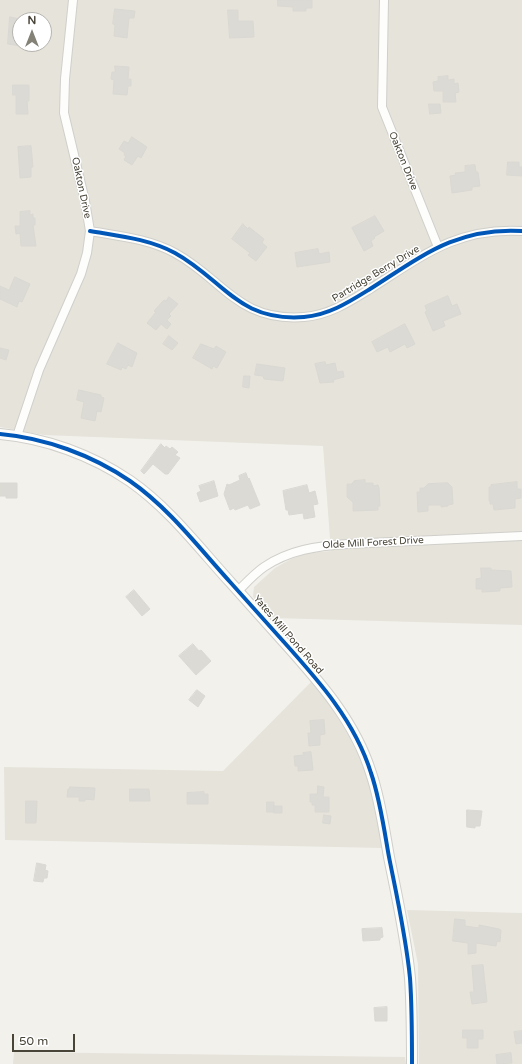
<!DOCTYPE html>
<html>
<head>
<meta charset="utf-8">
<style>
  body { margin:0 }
  #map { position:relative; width:522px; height:1064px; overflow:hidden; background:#f2f1ec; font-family:"Varela Round",sans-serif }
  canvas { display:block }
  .north { position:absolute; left:12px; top:12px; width:40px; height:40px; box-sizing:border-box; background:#fff; border:1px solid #b6b4af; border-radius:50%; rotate:0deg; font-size:11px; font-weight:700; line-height:16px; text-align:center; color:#484438 }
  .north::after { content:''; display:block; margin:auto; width:14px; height:18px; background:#848177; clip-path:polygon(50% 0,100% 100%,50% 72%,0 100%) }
  .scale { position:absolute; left:12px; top:1034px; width:63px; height:18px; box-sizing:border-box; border:2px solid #484438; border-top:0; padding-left:5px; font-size:12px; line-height:14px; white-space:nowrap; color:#484438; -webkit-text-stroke:3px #fff; paint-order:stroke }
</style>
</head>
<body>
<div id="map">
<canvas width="522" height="1064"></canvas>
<div class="north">N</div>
<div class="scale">50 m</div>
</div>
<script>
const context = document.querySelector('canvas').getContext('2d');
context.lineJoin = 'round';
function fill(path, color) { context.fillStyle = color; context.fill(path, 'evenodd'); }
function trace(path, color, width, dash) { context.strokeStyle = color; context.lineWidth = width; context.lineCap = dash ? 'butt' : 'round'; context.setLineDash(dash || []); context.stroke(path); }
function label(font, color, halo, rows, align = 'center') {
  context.font = font + ' "Varela Round",sans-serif'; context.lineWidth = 3; context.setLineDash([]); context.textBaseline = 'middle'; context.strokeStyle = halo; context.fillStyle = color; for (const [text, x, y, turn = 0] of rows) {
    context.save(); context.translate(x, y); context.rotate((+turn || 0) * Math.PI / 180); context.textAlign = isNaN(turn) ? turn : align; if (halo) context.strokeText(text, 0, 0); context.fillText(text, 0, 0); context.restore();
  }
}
fill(new Path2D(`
  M0 0H522V625L274 618 256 602 253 596 254 587 275 568 291 559 309 553 331 551 323 446 44 435 0 427ZM20 20H44V44H20Z
  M311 682 332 708 350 738 366 771 383 848 5 840 4 767 223 771Z
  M407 910 522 913V1064H419L418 964Z
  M14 1052 405 1057 406 1064H13Z`), '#e5e3da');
const building = new Path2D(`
  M278 0H312V8H306V11H293V7L278 6Z
  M115 9 135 11 134 18H129L127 38 114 36 115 25 113 24Z
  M228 10H238V21H253L254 37 230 38Z
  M10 17 20 19V46L8 44Z
  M115 66 129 67 128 79H131V86H128L127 95 113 94 114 80 111 79 112 72H115Z
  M448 76V80L454 79V84L458 83 459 92 455 93 456 102H443V91H434L433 82 438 81V77Z
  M13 85H29V101H27L28 114H16V95H13Z
  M429 104H440L441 113 430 114Z
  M132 137 147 147 141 158 138 156 132 165 124 160 126 156 124 155 125 153 119 149 124 141 128 143Z
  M31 146 33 167H31V177L20 178 18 147Z
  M508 162H519V167H522V176L507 175Z
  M475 165 476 172H478L480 186 472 187V190L452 193 450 176 456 175 455 173 465 172V166Z
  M30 211V215L33 214V218H35V225H33L36 246H21L20 233 16 234 15 226H20V212Z
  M375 216 384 231 374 237 375 238 371 241 373 246 364 251 352 228Z
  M243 224 248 229 249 227 264 239 262 243 267 247 256 261 248 255 250 253 232 239Z
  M318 249 319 254 329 252 330 262 297 267 295 253Z
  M15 277 30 284 22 302 19 301 17 307 0 299V286L9 290Z
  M448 296 452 306 457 304 461 314 443 321 445 326 433 331 425 312 427 311 425 306Z
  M169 297 178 304 169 314 171 316 167 320 171 324 167 329 161 324 156 330 147 323 156 312 154 311 164 300 166 301Z
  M405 324 415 344 407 348 405 344 390 352 388 347 377 352 372 342Z
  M169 336 178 343 172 350 163 344Z
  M118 343 137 353 132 367 128 365 126 369 122 367 121 370 107 364Z
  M201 344 214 349 216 346 226 352 217 368 213 366 212 369 193 358Z
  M0 348 9 350 6 360 0 358Z
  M325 362 326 365 335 363 337 372 343 371 344 377 333 380 334 382 320 383 315 364Z
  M257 364 285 368 283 381 264 379 263 376 255 375Z
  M244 376H250L249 388 243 387Z
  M79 390 101 395V397L104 398 101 412 97 411 95 421 81 418 84 402 77 400Z
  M161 444 165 448 166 446 170 449 172 447 178 452 175 455 180 458 168 474H165L153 464 144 474 141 471Z
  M246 473 248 479 249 478 260 505 250 509 248 505 235 510 234 508 230 510 224 494 227 484 229 485 240 480 239 476Z
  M365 480V483H373V486L378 485 379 488 380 506H378V510L353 511V502L347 497V484H352L354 481Z
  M214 481 218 496 200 502 197 493 201 491 199 486Z
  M517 482V489H521V498L515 499V508L494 510 493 504H490V501H489V487H491V485Z
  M0 483H17V498H6V496H0Z
  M448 483 452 487 453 504 448 505V506L441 507V505H428V511L418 512 417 492H420V488H424L428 484Z
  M307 485 309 493 315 491 318 504 313 505 315 517 304 519 303 513 289 515 288 510H286L283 491Z
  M481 568H491V570L511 571 512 587 500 588V591L482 592V589H476V579L481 578Z
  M134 590 150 609 142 616 126 597Z
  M193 644 199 651 201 650 211 661 196 675 179 656Z
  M197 690 205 696 198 707 189 700Z
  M324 720 325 734 320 735V745L309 746 308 733H311L310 721Z
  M311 752 313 770 298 771V766H295L294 756 304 755 303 753Z
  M318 786 324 787 323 797H329V812H315V805H312V802H310V794H317Z
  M70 787 95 788 94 800 85 799V801H79V797H67L68 789H69Z
  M130 789H149L150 801H130Z
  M204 792V794H208V804H187V793Z
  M26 801H37L36 823H26Z
  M267 802H274V812H267Z
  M274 806H282V813H274Z
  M467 810 482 811 480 826H475V828L467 827Z
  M324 815 331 816 330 824 323 823Z
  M37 863 46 865 45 870 48 871 47 878H44L43 882 34 881Z
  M455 919 465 920V926L479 928V925L499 929 501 930 500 942 497 941 496 946 476 943V953L468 954V943L453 941Z
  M382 928 383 937 380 938V940L363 941 362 929Z
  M483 965 487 1002 472 1004 470 992H474L472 966Z
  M387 1007V1021H375L374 1008Z
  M463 1030H483V1039H478V1048H467V1038H463Z
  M522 1031V1043L516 1044 514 1032Z
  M511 1053 512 1063 497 1064 496 1055Z`);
fill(building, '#dcdad4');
trace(building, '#dad8d2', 1);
const minor = new Path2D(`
  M384 0 382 107 438 247
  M90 231C119 236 149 239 175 253 224 280 238 322 304 317 329 315 349 302 370 289 422 256 457 227 522 231
  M17 436 39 370 81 274 87 253 90 231 85 201 64 113 65 79 73 0
  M238 591C246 583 254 574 264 567 289 550 317 546 347 544L522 536`);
const tertiary = new Path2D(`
  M0 434C45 438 92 455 130 481 169 508 199 548 231 583 248 602 265 621 283 641 318 680 355 721 371 773 380 799 384 829 389 857 397 897 406 937 410 978 412 1006 412 1035 412 1064`);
trace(minor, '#d0cfca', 10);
trace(tertiary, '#d0cfca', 12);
trace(minor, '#fdfdfc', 8);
trace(tertiary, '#fdfdfc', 10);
trace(new Path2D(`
  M90 231C119 236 149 239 175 253 224 280 238 322 304 317 329 315 349 302 370 289 422 256 457 227 522 231
  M0 434C45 438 92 455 130 481 169 508 199 548 231 583 248 602 265 621 283 641 318 680 355 721 371 773 380 799 384 829 389 857 397 897 406 937 410 978 412 1006 412 1035 412 1064`), '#0057b8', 4);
label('10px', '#484438', '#fff', [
  ["Oakton Drive",403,161,68],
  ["Oakton Drive",81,188,78],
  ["Partridge Berry Drive",376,274,-31],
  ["Olde Mill Forest Drive",373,543,-3],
  ["Yates Mill Pond Road",288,635,49]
]);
</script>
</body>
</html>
